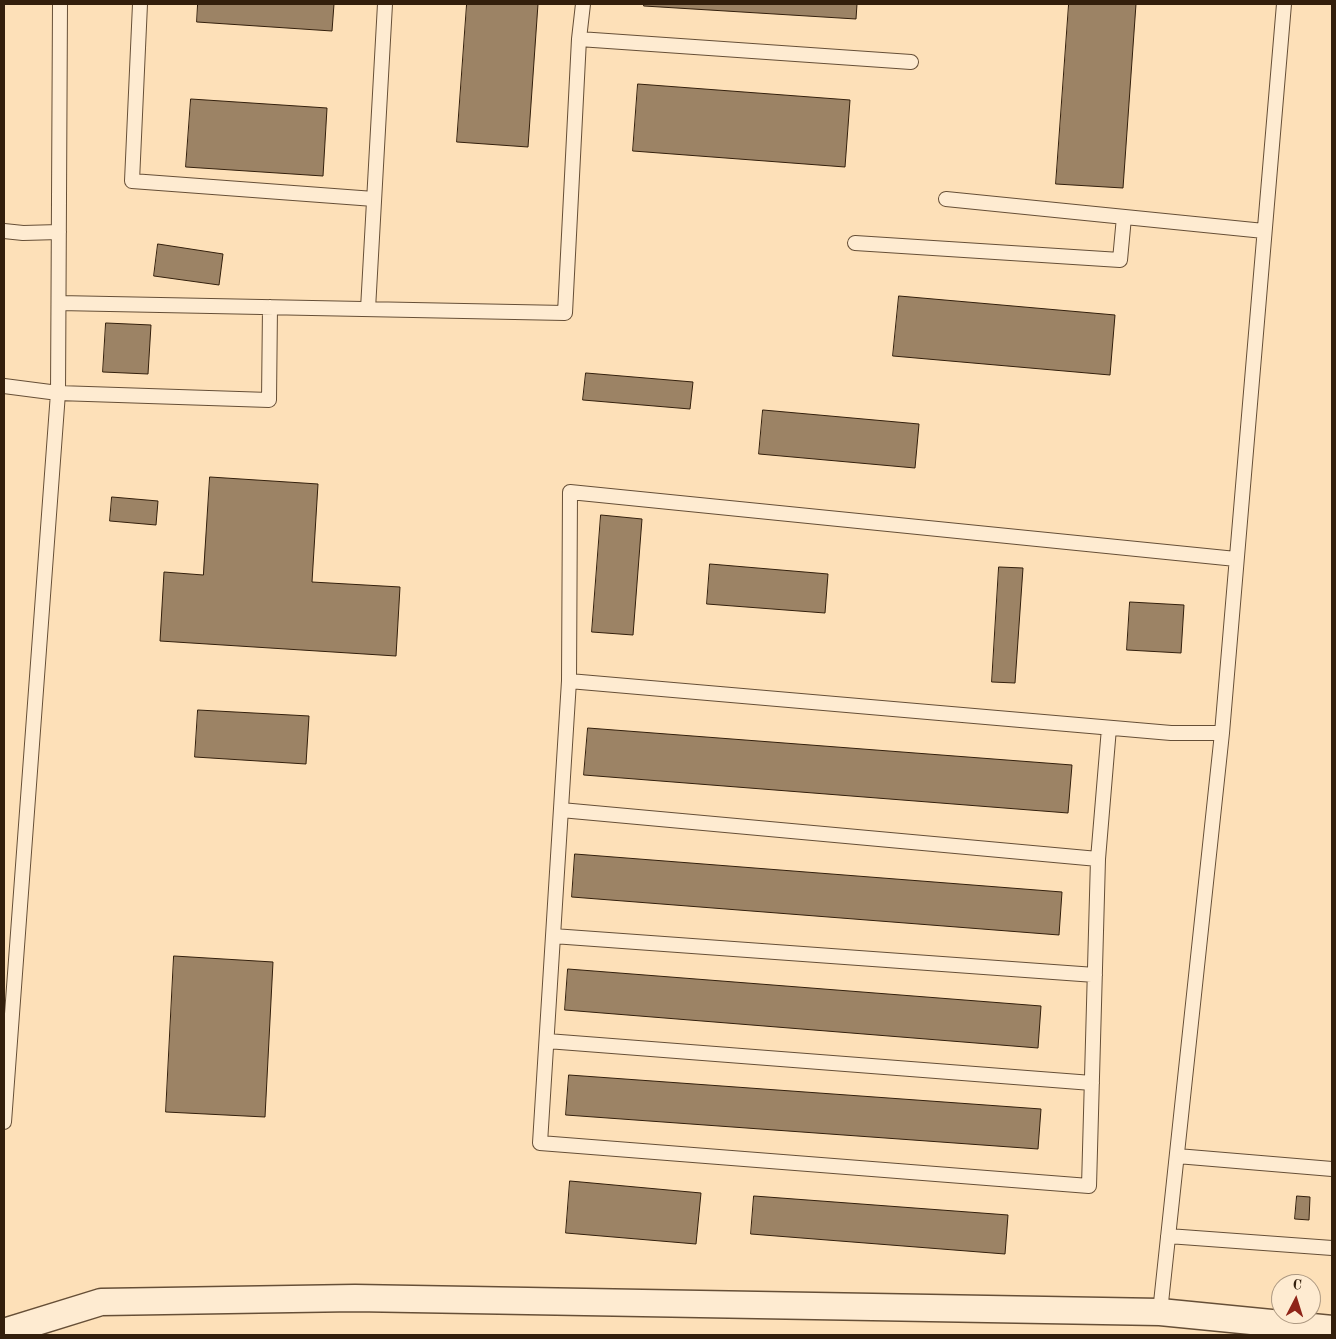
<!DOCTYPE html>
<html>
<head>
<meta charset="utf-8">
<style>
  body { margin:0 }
  #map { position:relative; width:1336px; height:1339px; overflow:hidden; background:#fde0b8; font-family:"Old Standard TT",serif }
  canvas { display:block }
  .frame { position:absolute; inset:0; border:5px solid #331f0c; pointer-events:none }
  .north { position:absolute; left:1271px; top:1274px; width:50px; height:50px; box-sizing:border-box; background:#feebd1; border:1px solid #ad9982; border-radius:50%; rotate:5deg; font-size:14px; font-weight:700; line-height:20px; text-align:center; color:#331f0c }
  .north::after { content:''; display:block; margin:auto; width:18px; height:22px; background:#8f2418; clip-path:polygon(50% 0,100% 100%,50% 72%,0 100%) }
</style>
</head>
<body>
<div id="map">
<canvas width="1336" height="1339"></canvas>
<div class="frame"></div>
<div class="north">С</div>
</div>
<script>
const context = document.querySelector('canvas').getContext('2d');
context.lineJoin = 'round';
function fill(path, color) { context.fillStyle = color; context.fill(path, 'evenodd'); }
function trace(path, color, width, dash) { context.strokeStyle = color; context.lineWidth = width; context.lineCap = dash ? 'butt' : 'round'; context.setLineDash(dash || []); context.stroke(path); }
const building = new Path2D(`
  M198 4H334L332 31 197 22Z
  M467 4H538L528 147 457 142Z
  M644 4H857L856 19 644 6Z
  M1069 4H1136L1123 188 1056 184Z
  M638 84 850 100 845 167 633 151Z
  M191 99 327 108 323 176 186 167Z
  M158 244 223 254 219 285 154 276Z
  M899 296 1115 315 1110 375 893 356Z
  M106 323 151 325 148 374 103 372Z
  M586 373 693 382 690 409 583 400Z
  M763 410 919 424 915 468 759 454Z
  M210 477 318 484 312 582 400 587 396 656 160 641 164 572 203 575Z
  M112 497 158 501 156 525 110 521Z
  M601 515 642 519 633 635 592 632Z
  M710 564 828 574 825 613 707 604Z
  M999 567 1023 568 1015 683 992 682Z
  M1130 602 1184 605 1181 653 1127 650Z
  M198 710 309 716 306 764 195 757Z
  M588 728 1072 765 1068 813 584 775Z
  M575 854 1062 892 1059 935 572 897Z
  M174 956 273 962 265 1117 166 1112Z
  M568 969 1041 1006 1038 1048 565 1010Z
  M569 1075 1041 1109 1038 1149 566 1115Z
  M570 1181 701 1193 696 1244 566 1233Z
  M754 1196 1008 1215 1005 1254 751 1234Z
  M1297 1196 1310 1197 1309 1220 1295 1219Z`);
fill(building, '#9c8365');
trace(building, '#331f0c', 1);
const lane = new Path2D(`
  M140 4 132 181 374 199
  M579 39 911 62
  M946 199 1264 231
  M4 231 23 233 59 232
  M855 243 1120 260 1124 217
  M59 303 565 313 579 39 583 4
  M368 309 385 4
  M4 386 58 393 269 400 270 307
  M569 681 1171 733H1222
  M1109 728 1098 859 1089 1186 540 1143 569 681 570 492 1236 559
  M561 810 1098 859
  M553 936 1095 975
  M547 1041 1092 1083
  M4 1122 58 393 60 4
  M1177 1156 1332 1169
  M1168 1236 1332 1248
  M1160 1312 1222 733 1284 4`);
const street = new Path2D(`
  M4 1332 101 1302 355 1298 1160 1312 1332 1329`);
trace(lane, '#664f37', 16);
trace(street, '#664f37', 29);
trace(lane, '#feebd1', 14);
trace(street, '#feebd1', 26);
</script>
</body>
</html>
